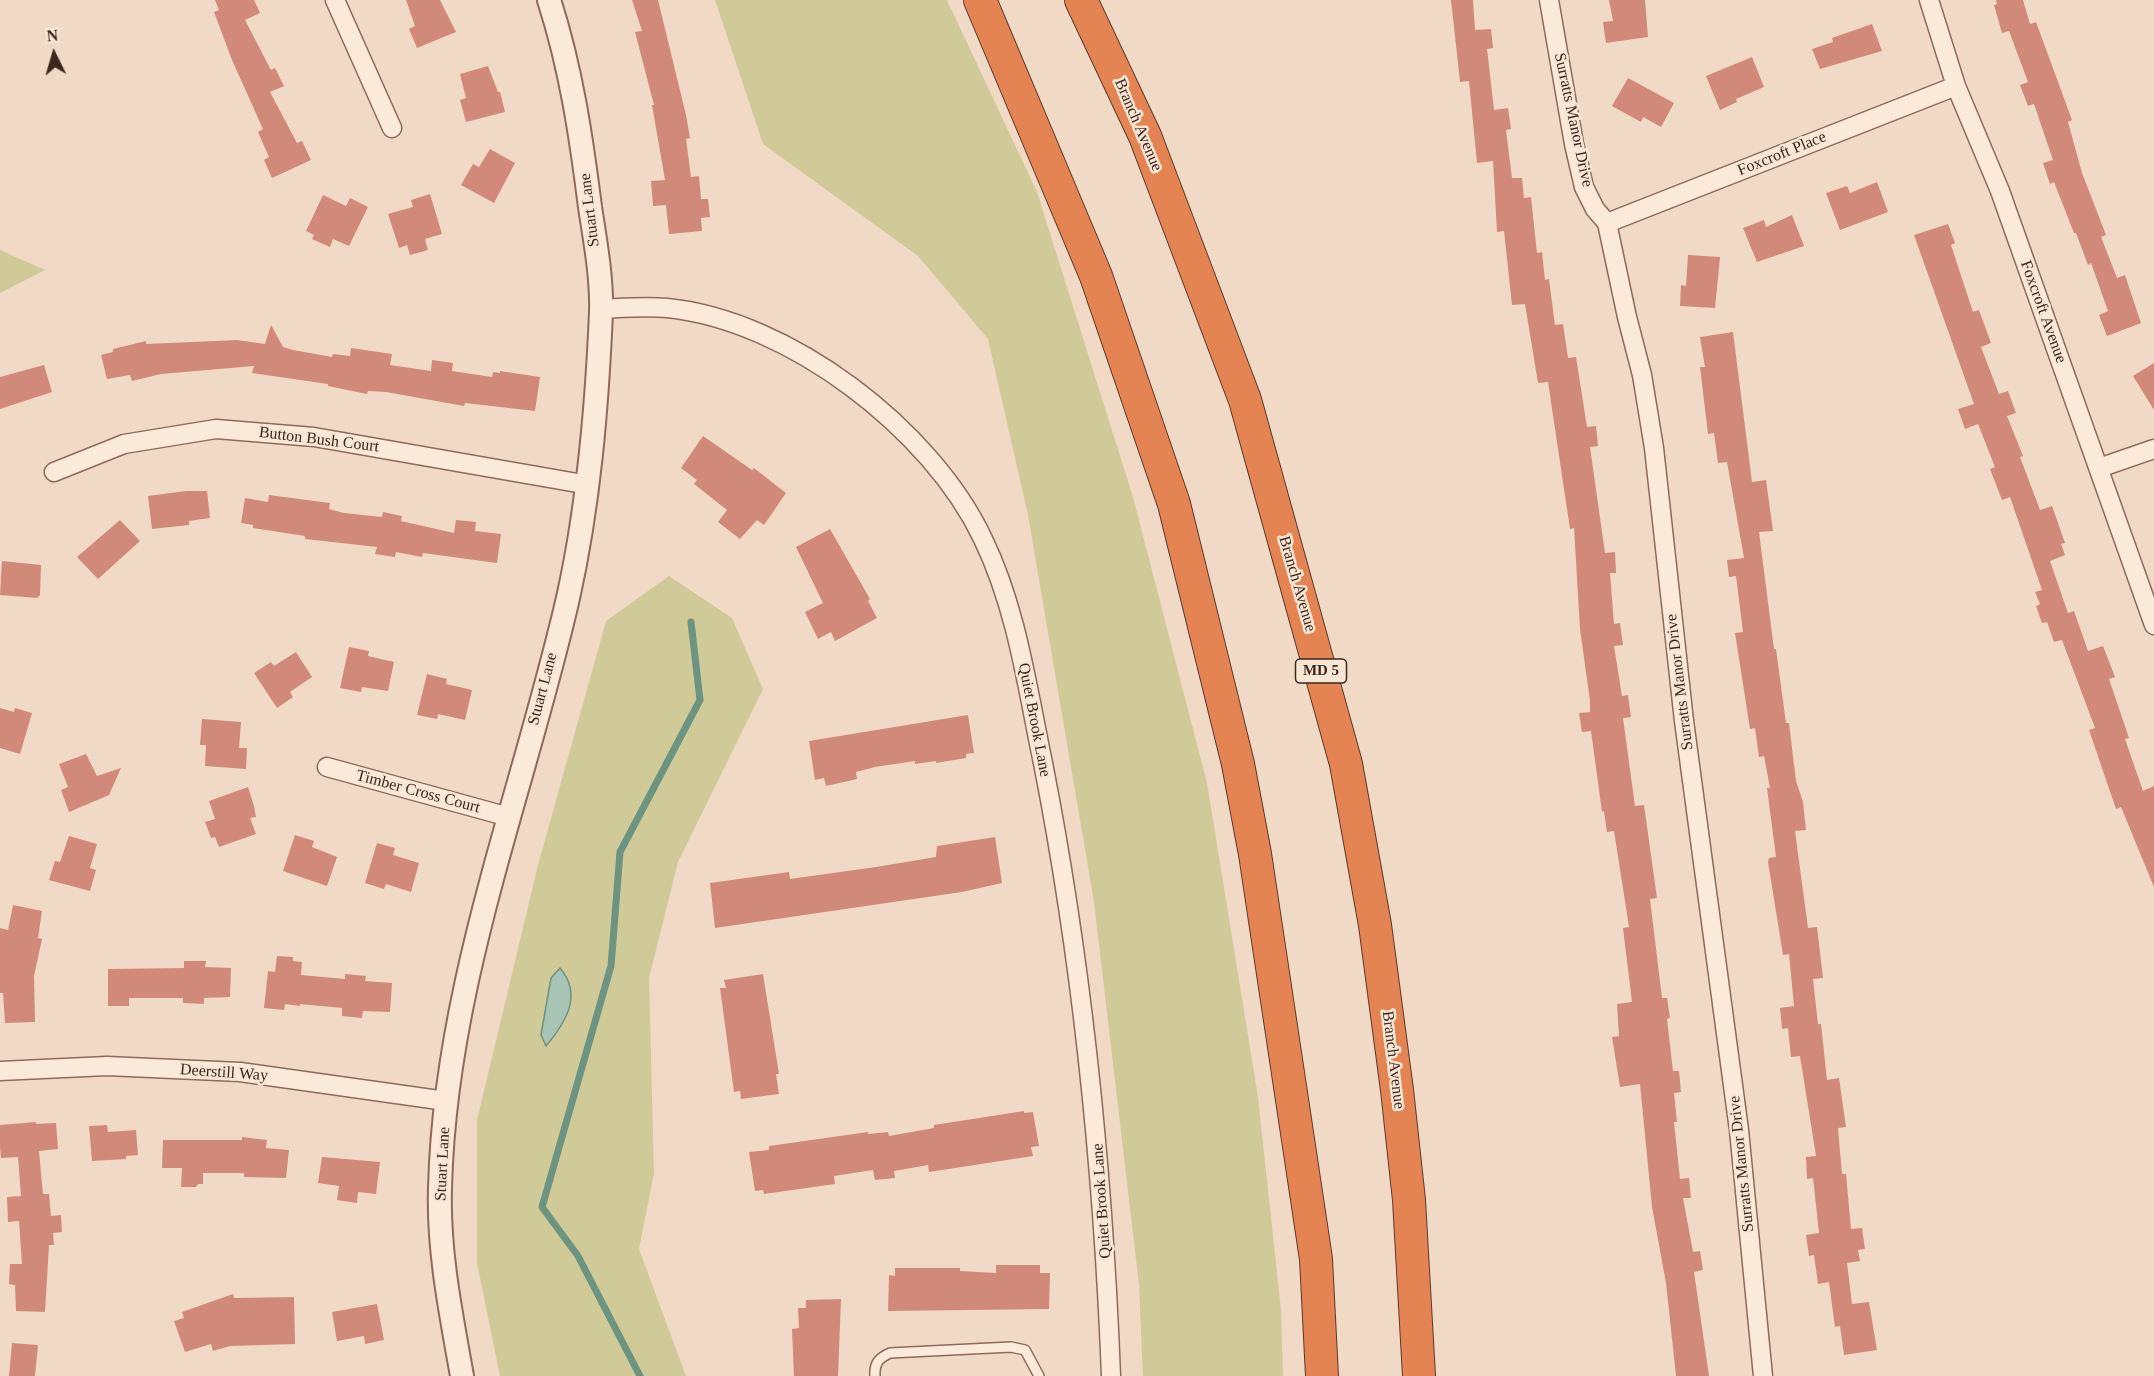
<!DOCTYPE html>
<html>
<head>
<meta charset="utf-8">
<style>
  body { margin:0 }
  #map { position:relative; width:2154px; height:1376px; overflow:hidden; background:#f1dac5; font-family:"Times New Roman",serif }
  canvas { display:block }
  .north { position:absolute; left:24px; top:24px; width:60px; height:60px; -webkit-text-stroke:4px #f8e6d5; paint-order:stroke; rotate:355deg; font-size:16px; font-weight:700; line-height:24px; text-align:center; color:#3d261e }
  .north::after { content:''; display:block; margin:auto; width:21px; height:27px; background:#3d261e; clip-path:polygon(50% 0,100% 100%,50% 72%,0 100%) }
</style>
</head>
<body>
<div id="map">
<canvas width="2154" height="1376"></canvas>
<div class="north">N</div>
</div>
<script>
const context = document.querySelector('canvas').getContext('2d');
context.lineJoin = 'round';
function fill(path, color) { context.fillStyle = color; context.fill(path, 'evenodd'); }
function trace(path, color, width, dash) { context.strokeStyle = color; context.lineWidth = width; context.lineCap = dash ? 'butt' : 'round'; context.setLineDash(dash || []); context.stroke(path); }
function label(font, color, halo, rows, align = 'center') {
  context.font = font + ' "Times New Roman",serif'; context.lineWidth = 5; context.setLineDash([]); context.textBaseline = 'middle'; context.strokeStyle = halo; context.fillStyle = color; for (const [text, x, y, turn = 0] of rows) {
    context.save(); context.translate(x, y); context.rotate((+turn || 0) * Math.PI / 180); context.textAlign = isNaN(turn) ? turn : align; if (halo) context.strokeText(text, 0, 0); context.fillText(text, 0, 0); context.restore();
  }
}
fill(new Path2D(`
  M715 0H947L1037 192 1133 497 1207 783 1258 1097 1281 1310 1283 1376H1143L1139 1285 1094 902 1028 515 988 339 918 256 763 144Z
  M0 250 45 270 0 293Z
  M669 576 732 618 763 689 678 862 649 978 654 1173 639 1249 686 1376H500L477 1263V1120L538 865 606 621Z`), '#d0ca98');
const water = new Path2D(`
  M560 968C583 995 566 1022 546 1046L541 1035 551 978Z`);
fill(water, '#a7c4b5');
trace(water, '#6d9381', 1.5);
trace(new Path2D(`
  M640 1376 578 1256 542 1207 611 966 620 852 700 700 691 622`), '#6d9381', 7);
fill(new Path2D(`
  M215 0H254L260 13 245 20 271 70 275 68 284 86 270 92 297 143 302 141 311 160 272 178 264 160 269 157 258 132 263 129 232 60 214 12 219 10Z
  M406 0H440L456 32 417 48 409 29 415 26Z
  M632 0H658L686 115 690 138 686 139 691 177 699 176 701 199H708L710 217 701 218 702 231 669 234 666 205 653 206 651 181 665 180 652 105H654L635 32 642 31Z
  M1451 0H1473L1475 30 1491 29 1493 48 1487 49 1494 110 1508 108 1511 129 1506 130 1512 178H1522L1524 198 1531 197 1537 253 1542 252 1545 280 1549 279 1555 325 1563 324 1568 358 1576 357 1587 427 1596 426 1598 446 1590 447 1605 553 1615 552 1616 573H1610L1614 624 1620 623 1623 645 1614 646 1622 696 1628 695 1631 717 1623 718 1635 806 1644 805 1657 898 1650 899 1662 998H1667L1670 1018 1667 1019 1673 1071H1679L1681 1092 1674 1093 1677 1122H1674L1680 1179 1689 1178 1691 1198H1683L1693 1252 1700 1251 1703 1270 1694 1272 1709 1376H1676L1666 1283 1652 1207 1640 1084 1620 1087 1612 1037 1619 1036 1617 1004 1632 1002 1623 928 1629 927 1614 831 1607 832 1604 811 1602 812 1591 731 1582 732 1579 713 1590 712V701L1580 629 1574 528 1570 529 1548 382 1538 383 1525 304 1512 305 1504 231 1497 232 1493 161 1477 163 1469 81 1460 82Z
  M1609 0H1645L1648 37 1606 43 1603 22 1613 21Z
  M1996 0H2023L2030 24 2036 22 2072 120 2068 122 2082 173 2106 235 2101 237 2117 278 2125 275 2141 323 2107 336 2099 315 2108 311 2091 263 2088 265 2076 233H2074L2054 182 2050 184 2043 163 2053 160 2034 104 2028 106 2020 85 2028 82 2009 31 2002 33 1994 5 1997 4Z
  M1872 24 1882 51 1820 69 1812 49 1833 42 1832 38Z
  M1752 57 1764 87 1736 99 1737 102 1720 110 1706 76Z
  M488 66 498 92H500L505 112 466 122 460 100 466 98 460 74Z
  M1628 78 1674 103 1661 127 1643 117 1641 122 1612 106Z
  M490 149 515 163 494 203 461 185 473 164 479 167Z
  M1877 182 1888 212 1840 230 1826 193 1847 186 1850 193Z
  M430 194 442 234 425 239 428 250 410 255 407 245 399 248 388 214 413 207 411 200Z
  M323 195 346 206 350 198 368 207 349 246 333 239 330 247 312 239 314 235 306 231Z
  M1792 215 1804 246 1757 262 1743 228 1764 220 1766 227Z
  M1948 224 1955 243 1951 245 1973 312 1979 310 1991 343 1981 347 1999 394 2008 391 2016 413 2007 416 2023 456 2020 457 2040 510 2052 506 2065 543 2061 544 2065 555 2050 561 2068 613 2074 611 2088 651 2103 646 2115 677 2109 679 2129 738 2125 739 2143 791 2154 786V887L2121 807 2116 809 2089 730 2095 728 2062 640 2054 642 2047 622 2042 623 2036 606 2040 604 2035 592 2042 590 2010 497 2002 500 1990 469 1995 467 1978 424 1965 429 1958 409 1974 404 1914 235Z
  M1688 255 1720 257 1715 308 1680 306 1681 285 1686 286Z
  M271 325 283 347 293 350 332 357 333 354 350 356 351 348 392 354 390 365 431 371 432 360 453 363 452 371 492 377 493 372 500 373V371L540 377 535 411 465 403 464 406 386 392 368 391 367 394 328 386V384L252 373 254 366 161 374 132 381 130 375 107 379 101 355 113 352V349L146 341V344L237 340 265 344Z
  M1733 332 1752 482 1766 480 1773 531 1759 532 1774 649H1776L1786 723H1789L1796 781 1803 802 1806 830 1795 831 1808 928 1817 927 1823 978 1813 979 1818 1024H1821L1827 1080 1839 1078 1846 1127 1838 1128 1842 1174H1846L1851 1229 1862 1228 1865 1249 1858 1250 1860 1261 1847 1263 1852 1304 1869 1302 1877 1350 1844 1355 1840 1326 1835 1327 1829 1282 1818 1284 1814 1255 1809 1256 1806 1235 1819 1233 1813 1178 1807 1179 1806 1157 1816 1156 1800 1056 1791 1057 1788 1028 1782 1029 1780 1008 1794 1006 1789 954 1783 955 1768 862 1769 858 1776 857 1767 788H1770L1764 756 1759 757 1755 728 1750 729 1735 633 1743 632 1736 576 1729 577 1727 560 1744 558 1727 462 1718 463 1714 433 1708 434 1700 367H1705L1700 337Z
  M2154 363V410L2133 376Z
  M44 365 52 392 0 409V377Z
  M703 436 752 470 754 468 786 493 764 525 757 520 740 539 718 522 727 510 694 484 697 480 681 468Z
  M186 491H207L210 518 189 521V525L152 529 148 496Z
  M269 495 330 503 329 509 344 513 382 517 383 512 402 516 401 521 454 533 456 520 476 522 475 531 501 534 497 563 423 553 422 557 396 552 395 557 375 554 377 547 305 539V536L253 528V525L241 523 245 498 268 502Z
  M120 520 140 541 98 579 77 557Z
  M830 529 870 599 868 601 877 618 835 641 831 632 818 639 805 612 823 603 796 547Z
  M2 561 41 565 40 595 37 598 0 595Z
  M349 647 369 651 368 656 394 662 388 691 362 687 361 692 340 688Z
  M296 652 312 677 290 692 293 697 277 708 254 673 271 662 274 666Z
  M427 674 447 679 446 684 472 690 465 720 438 714 437 719 417 715Z
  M0 708 14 712 15 708 32 713 20 754 0 748Z
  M968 715 974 753 966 754V758L936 763V761L915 764V761L875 767 856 772 857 779 826 786 824 778 815 780 809 741Z
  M202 719 241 722 239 748H247L246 769 205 766 206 745H200Z
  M86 754 97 776 121 768 109 795 69 812 61 790 68 787 59 764Z
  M248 787 254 806 256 817 250 818 256 834 219 847 215 837 211 838 205 822 215 819 209 801Z
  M295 835 314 841 312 847 337 857 327 886 283 871Z
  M69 836 97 844 90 868 96 870 90 891 49 880 55 861 60 862Z
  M995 837 1002 883 962 892 715 928 710 883 789 872 790 879 876 867 936 857 937 846Z
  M377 843 395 848 393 855 419 863 411 892 386 884 384 889 365 883Z
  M13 905 42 911 38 938 42 939 34 976 35 1022 5 1023 3 993H0V928L8 930Z
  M277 956 293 957V961L302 962 301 975 345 979V974L366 976 365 981 392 983 390 1012 363 1011 362 1018 342 1016V1008L300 1004V1006L285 1004 284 1010 264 1008 268 971 275 972Z
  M184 961H206L205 967 231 968 230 997 204 998V1004L183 1003V998H129V1006H108V969L184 968Z
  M763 974 779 1074H776L779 1094 741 1099 740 1091 734 1092 720 988H726L724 980Z
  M1024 1111V1113L1033 1112 1039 1146 1031 1147 1033 1156 929 1172 928 1165 894 1171 895 1178 875 1180 873 1170 834 1176 835 1184 764 1194 763 1190 755 1191 749 1152 769 1150V1146L868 1132V1134L888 1132 889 1136 934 1128V1125Z
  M36 1122V1124L56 1123 58 1149 39 1151 43 1194H49L51 1216 61 1215 62 1232 53 1233 54 1245H49L45 1312 16 1311 15 1285 9 1284 10 1264H22L19 1221 8 1222 7 1197 21 1196 18 1157 1 1158 0 1147V1125Z
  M107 1125 108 1132 136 1130 138 1155 126 1156V1159L92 1161 89 1126Z
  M242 1137 267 1140 266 1148 289 1150 286 1178 244 1177V1173H203V1184H198L196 1187H181L182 1168H162L163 1140H242Z
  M322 1157 380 1162 376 1194 358 1192 357 1203 337 1200 339 1186 318 1183Z
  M996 1265H1040V1273H1050L1049 1309 888 1311 889 1275 895 1276V1268H960V1271L996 1273Z
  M233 1294 234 1298 294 1297 295 1344 230 1346 213 1351 211 1344 185 1352 174 1321 184 1318 182 1312Z
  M841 1299 838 1376H794L792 1329 799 1328 798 1308H806V1300Z
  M377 1304 384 1340 365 1344 364 1336 337 1341 332 1312Z
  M12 1343 38 1345 35 1376H9Z`), '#d18a79');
const service = new Path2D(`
  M875 1376C874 1363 879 1358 890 1353L1011 1347 1025 1350 1039 1376`);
const minor = new Path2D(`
  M335 0 392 128
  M1549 0 1574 144 1584 187 1595 209 1607 223 1627 317 1642 375 1654 448 1684 721 1739 1130 1763 1376
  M1929 0 1956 86 2000 191 2154 625
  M1607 223 1956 86
  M601 309C623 308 646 306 667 308 789 320 931 429 983 539 1017 609 1027 687 1043 763 1083 967 1103 1168 1111 1376
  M2099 468 2154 449
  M54 472 124 444 216 429 314 437 589 485
  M327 767 509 817
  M0 1071 107 1066 240 1072 446 1101`);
const tertiary = new Path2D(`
  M462 1376C451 1314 438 1251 440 1188 445 984 523 794 568 598 589 504 597 407 601 312 602 277 595 240 590 207 581 136 571 68 549 0`);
const motorway = new Path2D(`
  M980 0 1096 276 1174 504 1238 764 1255 854 1316 1259 1322 1376
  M1081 0 1145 136 1245 400 1346 764 1375 925 1397 1090 1409 1200 1419 1376`);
trace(service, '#8e6a5a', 12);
trace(minor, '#8e6a5a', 21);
trace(tertiary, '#8e6a5a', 26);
trace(motorway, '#5b392e', 34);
trace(service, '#fbead9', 9);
trace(minor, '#fbead9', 18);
trace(tertiary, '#fbead9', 22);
trace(motorway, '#e48452', 32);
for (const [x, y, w] of [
  [1321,671,51]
]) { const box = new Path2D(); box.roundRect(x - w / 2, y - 12, w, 24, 4.5); context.fillStyle = '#f8e6d5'; context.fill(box); trace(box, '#3d261e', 1.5); }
label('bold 15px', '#3d261e', null, [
  ["MD 5",1321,671]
]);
label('16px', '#3d261e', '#f8e6d5', [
  ["Surratts Manor Drive",1573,120,78],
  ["Branch Avenue",1138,125,67],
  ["Foxcroft Place",1782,154,-22],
  ["Stuart Lane",590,210,-97],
  ["Foxcroft Avenue",2043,312,70],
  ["Button Bush Court",319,440,7],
  ["Branch Avenue",1297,584,74],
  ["Surratts Manor Drive",1680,682,-97],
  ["Stuart Lane",543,689,-75],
  ["Quiet Brook Lane",1034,720,79],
  ["Timber Cross Court",418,792,15],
  ["Branch Avenue",1393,1060,83],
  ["Deerstill Way",224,1073,4],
  ["Stuart Lane",443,1164,-87],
  ["Surratts Manor Drive",1742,1164,-96],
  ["Quiet Brook Lane",1102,1201,-94]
]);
</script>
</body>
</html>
